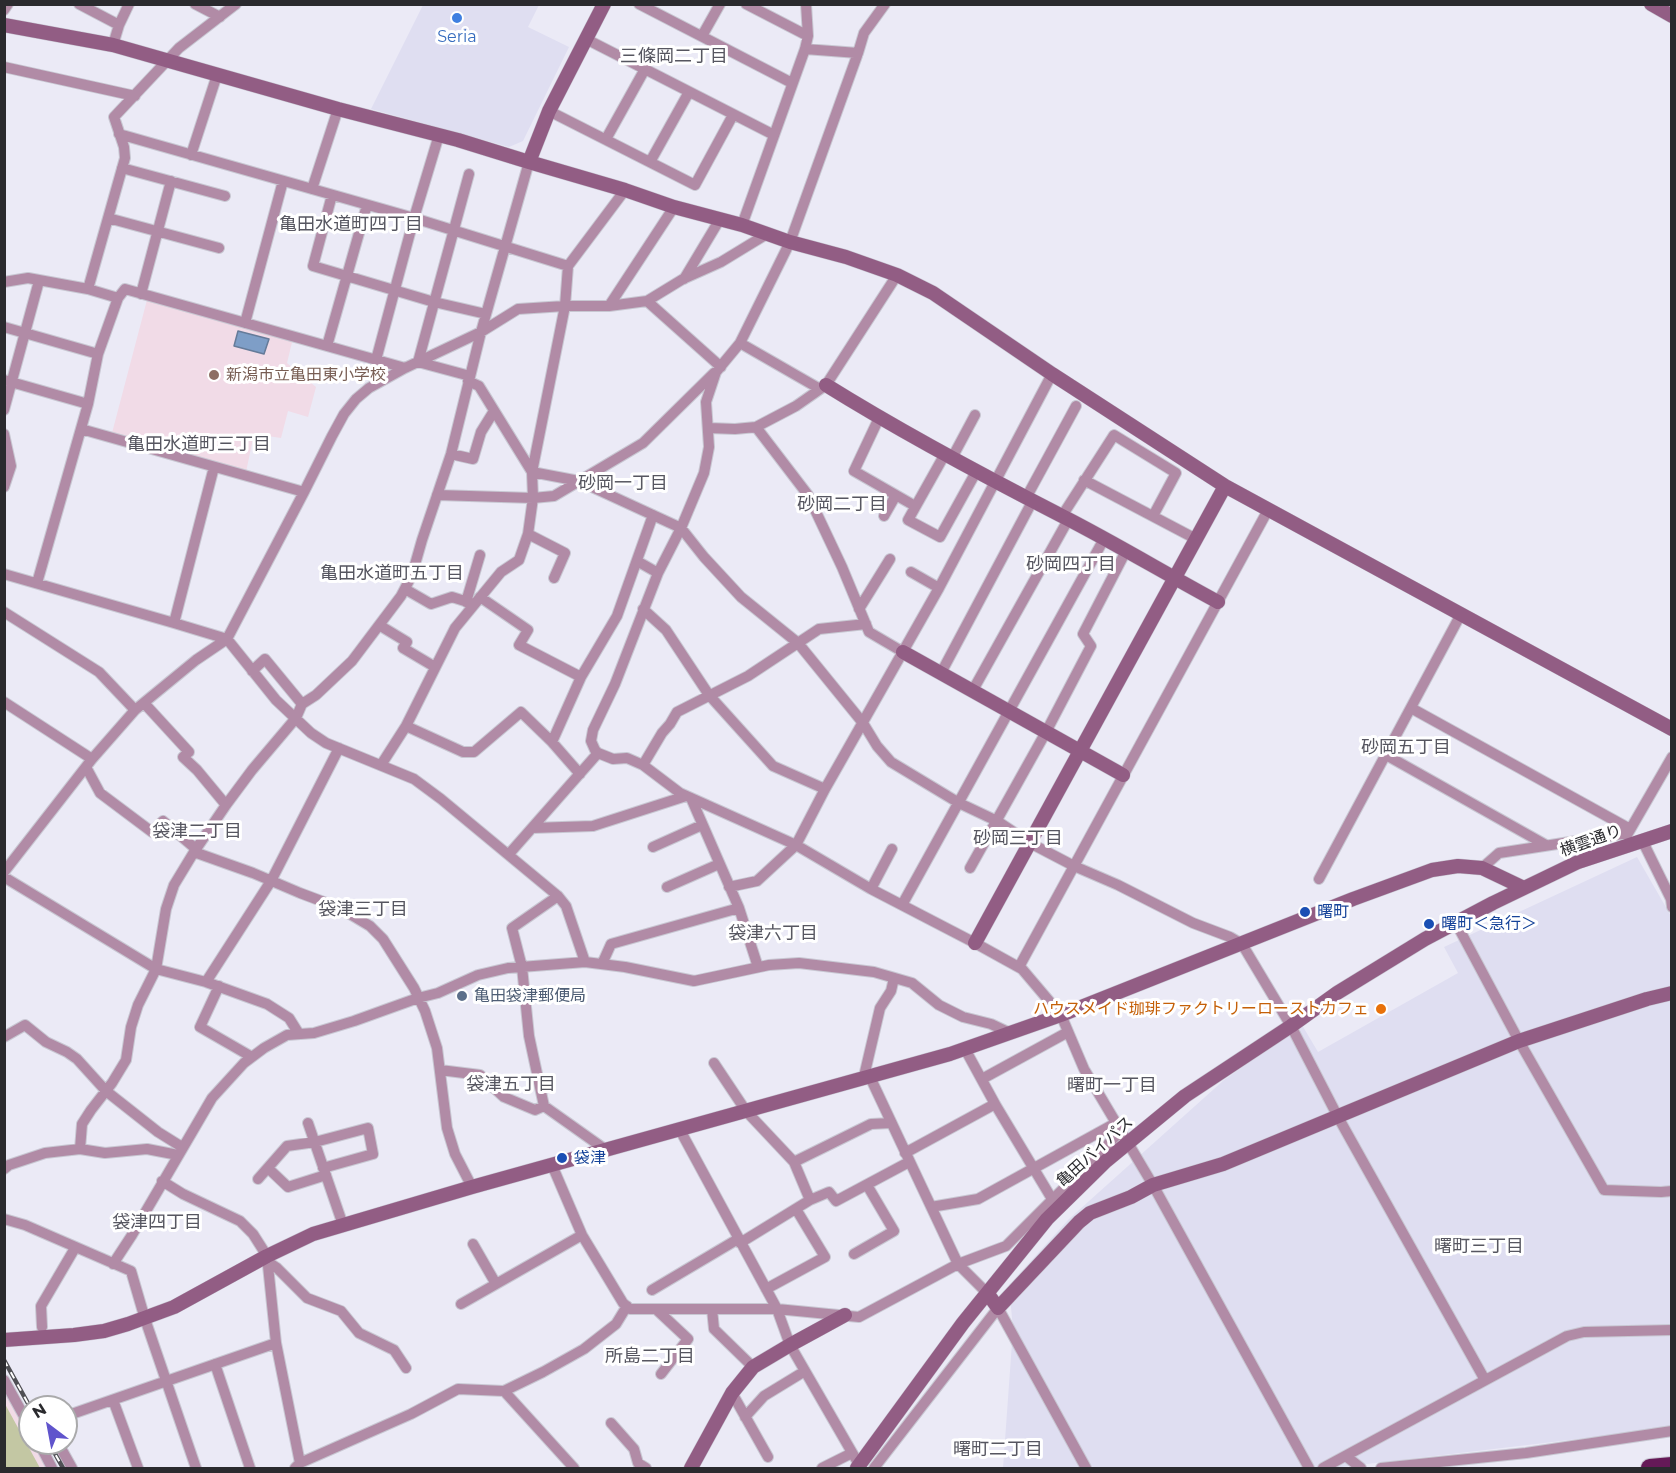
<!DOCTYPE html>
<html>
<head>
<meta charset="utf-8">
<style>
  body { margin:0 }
  #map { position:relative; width:1676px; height:1473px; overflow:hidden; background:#ebeaf6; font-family:Montserrat,sans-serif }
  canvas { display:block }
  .frame { position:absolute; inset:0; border:6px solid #2a2a2e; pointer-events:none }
  .north { position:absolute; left:18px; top:1395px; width:60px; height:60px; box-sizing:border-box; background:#fff; border:2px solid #aaaaab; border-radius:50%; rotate:328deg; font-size:16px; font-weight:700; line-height:24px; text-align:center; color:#2a2a2e }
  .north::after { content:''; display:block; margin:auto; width:21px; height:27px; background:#6054cc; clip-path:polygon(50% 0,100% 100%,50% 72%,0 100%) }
</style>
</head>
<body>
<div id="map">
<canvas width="1676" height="1473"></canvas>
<div class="frame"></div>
<div class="north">N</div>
</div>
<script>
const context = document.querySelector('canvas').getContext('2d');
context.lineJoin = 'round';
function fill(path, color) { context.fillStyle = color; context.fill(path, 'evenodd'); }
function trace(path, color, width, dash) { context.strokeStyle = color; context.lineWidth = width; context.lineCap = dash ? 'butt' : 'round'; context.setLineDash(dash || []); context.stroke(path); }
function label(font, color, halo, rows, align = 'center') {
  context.font = font + ' Montserrat,"Noto Sans JP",sans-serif'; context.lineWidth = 6; context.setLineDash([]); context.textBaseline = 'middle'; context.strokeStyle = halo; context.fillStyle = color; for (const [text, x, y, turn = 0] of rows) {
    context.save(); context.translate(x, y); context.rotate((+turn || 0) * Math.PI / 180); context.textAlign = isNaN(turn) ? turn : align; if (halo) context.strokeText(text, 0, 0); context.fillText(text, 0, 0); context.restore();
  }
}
fill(new Path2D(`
  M423 5H539L528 27 569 47 523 141 509 147 371 109Z
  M1637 857 1671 916V1428L1333 1468H1003L1013 1329 1009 1285 1069 1219 1224 1080 1302 1025 1318 1052 1458 973 1444 947Z`), '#dfdef1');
fill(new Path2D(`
  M147 300 293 338 287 363 316 387 308 417 288 411 281 438 254 434 246 472 112 433Z
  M4 1387 30 1434V1443H35L48 1468H5Z`), '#f1dbe7');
fill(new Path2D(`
  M5 1404 40 1468H5Z`), '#c3c7a3');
const water = new Path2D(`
  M238 331 269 339 264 354 234 346Z`);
fill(water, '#7e9ec7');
trace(water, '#657b99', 1.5);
const street = new Path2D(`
  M79 4 119 25
  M195 4 220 17
  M639 4 792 83
  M746 4 808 36
  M885 4 864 33 858 53 790 242 740 343 716 372 706 402 709 447 704 473 681 528 658 573 615 684 593 730 591 741 595 750 598 753 613 759 627 758 643 765 680 793 796 845 871 889 975 943 1022 969 1061 1015 1084 1069 1153 1185 1309 1468
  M4 10 8 4
  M702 36 720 4
  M586 39 774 135
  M113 45 119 25 129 4
  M805 49 858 53
  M4 67 135 96
  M549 111 695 185 733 115
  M119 134 414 218 568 266
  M606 139 645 69
  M191 155 217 75
  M650 162 689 92
  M122 168 225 196
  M469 174 418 362 470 376
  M312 189 338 109
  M332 195 313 266 434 302 486 314
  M108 218 219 248
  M742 225 805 49 808 36 806 4
  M684 279 720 219
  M4 282 28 278 88 289 118 298
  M88 289 125 158 124 147 114 117 179 48 236 4
  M141 294 171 181
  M647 301 683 279 721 262 762 237 764 233
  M609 306 674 207
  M245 323 283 181
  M4 327 98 354
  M740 343 820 389
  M327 346 367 205
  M376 360 414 218 439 135
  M4 380 88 404
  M468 381 479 386 532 472 579 481 681 528 704 557 741 597 798 643 863 723 877 746 891 762 959 803 997 821 1030 843 1074 866 1118 885 1193 923 1230 937 1242 944 1291 1026 1338 1117 1485 1380
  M4 410 39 281
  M879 418 854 471 915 506
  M756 427 808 495 842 567 869 632 903 652
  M709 428 735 429 756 427 796 406 826 385 897 275
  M81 429 304 492
  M4 434 11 466 4 487
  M451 454 473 459 481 432 494 411
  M945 454 908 520 940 537 976 472
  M952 458 975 415
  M1084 480 1196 539
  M437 495 533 498 554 496 643 443 714 373
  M1026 498 1076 406
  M884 516 896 495
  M1062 516 1114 435 1176 473 1153 516
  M528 534 565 553 554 578
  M637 561 658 573
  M911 572 939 588
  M4 574 174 623 227 639 276 700 311 733 326 743 414 779 441 799 558 896 566 906 585 962
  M37 583 88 404 98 354 118 298 125 289 405 368
  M405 589 431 604 452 597 474 604
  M480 597 528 630 519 645 581 677
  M466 602 480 555
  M643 609 666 630 709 695 773 766 825 789
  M859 609 890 559
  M4 612 99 672 135 710
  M174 623 214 467
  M379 625 407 642 403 648 435 667
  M252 671 265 659 302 704
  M941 673 1032 502
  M973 690 1068 520
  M4 702 92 759
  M144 703 189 752 183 757 197 770 226 805
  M1411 708 1630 829
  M406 726 463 752H474L521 712 552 742 580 774
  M552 742 581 677 617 616 653 515
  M1386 755 1546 845
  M381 765 406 726 455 628 501 572 519 560 528 534 533 498 532 472 565 306 568 266 625 190
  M643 765 662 733 670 724 677 712 748 676 819 629 866 624
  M86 767 100 793 152 832 163 821 196 849
  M691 798 739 908 758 967
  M532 828 593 826 686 796
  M1627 835 1672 757
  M1642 840 1671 899 1672 907
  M653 847 702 825
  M194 852 253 873 300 893 340 908 370 926 383 939 414 988 425 1011 437 1048 447 1128 455 1154 472 1187
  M509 854 598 753
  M970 868 1046 732 1091 646 1083 634 1126 551
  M1482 868 1499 853 1628 833
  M4 872 92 759 135 710 196 660 227 639 304 492 332 436 344 414 356 399 369 388 405 368 481 332 518 309 565 306H609L647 301 721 367
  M4 877 156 969 206 982 267 1004 289 1018 299 1034
  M1319 879 1461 614
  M667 887 719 864
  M729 887 757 881 796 845 825 789 939 588 1052 374
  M871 889 892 849
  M902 905 1104 539
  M1456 923 1519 1041 1604 1190 1661 1192 1672 1191
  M602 964 611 944 739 908
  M1019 967 1268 510
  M894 978 891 991 880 1008 865 1072 870 1077 958 1264 988 1294
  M206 982 271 881 339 748
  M219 986 200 1027 252 1057
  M4 1037 25 1025 46 1042 67 1052 77 1059 106 1091 158 1132 182 1147
  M965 1049 995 1104 1052 1199
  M714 1063 746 1111 794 1162 810 1200
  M440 1070 480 1075 504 1097 535 1110 544 1106 606 1150
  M982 1079 1068 1032
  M544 1106 529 1036 522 967 512 928 558 896
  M308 1123 343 1225
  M680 1130 777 1309 790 1345 861 1468
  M80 1149 82 1124 91 1110 112 1083 126 1060 131 1027 138 1005 156 969 166 909 174 885 194 852 226 805 252 770 296 718 302 704 316 695 352 661 401 596 412 575 422 540 451 454 481 332 529 162
  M905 1153 995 1104
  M794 1162 871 1124 891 1123
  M552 1165 582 1235 623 1303 630 1309H777L859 1317 958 1264 1006 1246 1121 1131
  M268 1168 288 1187 326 1175
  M4 1169 9 1165 45 1153 80 1149 105 1153 147 1149 178 1155
  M258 1179 287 1146 315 1142 368 1128 373 1154 323 1168
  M162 1181 183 1194 240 1221 253 1234 267 1256 276 1343 300 1463
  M931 1207 978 1199 1116 1123
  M4 1219 25 1225 131 1271 145 1319 196 1468
  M740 1243 810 1200 829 1192 836 1201 909 1162
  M473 1244 496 1284
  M854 1254 894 1231 867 1185
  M268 1262 277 1268 307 1298 341 1311 359 1333 394 1350 406 1368
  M113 1264 132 1235 212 1098 244 1063 264 1048 287 1035 314 1033 354 1021 418 998 438 993 478 975 508 968 585 962 625 967 694 981 769 965 799 963 874 972 912 983 939 1005 963 1017 991 1024 1010 1033
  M766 1289 825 1257 796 1209
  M652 1290 738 1239
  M461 1304 582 1235
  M712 1309 714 1329 753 1367
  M657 1310 688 1339 661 1374
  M42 1327 41 1306 75 1248
  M215 1364 250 1468
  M4 1380 30 1427
  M504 1391 574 1468
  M732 1393 768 1457
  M113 1400 138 1468
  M66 1416 276 1343
  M745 1417 764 1396 805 1371
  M611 1423 634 1449 638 1463 646 1468
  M39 1443 52 1468
  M58 1443 72 1468
  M1347 1457 1361 1468
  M295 1468 300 1463 411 1414 458 1389 504 1391 543 1372 584 1349 616 1324 627 1306
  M822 1468 852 1453
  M874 1468 998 1308 1086 1468
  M1323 1468 1567 1336 1584 1332 1672 1330
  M1381 1468 1526 1453 1672 1431`);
const secondary = new Path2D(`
  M1651 4 1672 16
  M4 25 113 45 338 109 458 140 529 162 625 190 674 207 742 225 790 242 846 257 897 275 933 293 1052 374 1225 486 1672 729
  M529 162 549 111 604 4
  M826 385C903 433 982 475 1062 516 1115 543 1166 574 1218 602
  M903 652 1123 775
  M975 943 1225 486
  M988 1294 998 1308 1079 1222 1090 1213 1131 1197 1153 1185 1223 1164 1519 1041 1647 999 1672 993
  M4 1340 74 1335 104 1331 128 1324 174 1307 267 1256 313 1234 472 1187 950 1054 1061 1015 1353 899 1432 870 1458 866 1482 868 1524 888
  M691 1468 732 1393 753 1367 790 1345 845 1315
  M857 1468 963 1323 1047 1219 1106 1161 1185 1096 1291 1026 1337 993 1425 939 1493 903 1578 862 1672 831`);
const highway = new Path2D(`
  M1650 1468 1672 1466`);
trace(street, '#c8c7d2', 12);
trace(secondary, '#c8c7d2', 15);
trace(highway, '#c8c7d2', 20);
trace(street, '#b18ba6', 10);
trace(secondary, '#925d84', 14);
trace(highway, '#651957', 18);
const rail = new Path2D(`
  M4 1360 30 1407
  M49 1443 63 1468`);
trace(rail, '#4f4f54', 4.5);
trace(rail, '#fff', 2, [7]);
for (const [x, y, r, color] of [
  [457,18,6,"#3f7fe0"],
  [214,375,6,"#8d6e63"],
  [1305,912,6,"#1a4fb4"],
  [1429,924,6,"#1a4fb4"],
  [462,996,6,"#5c6f8a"],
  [1381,1009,6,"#e8710a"],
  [562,1158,6,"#1a4fb4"]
]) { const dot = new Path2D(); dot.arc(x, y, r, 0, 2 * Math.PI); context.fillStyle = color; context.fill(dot); trace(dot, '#fff', 2); }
label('16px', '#366cbe', '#fff', [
  ["Seria",457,37]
]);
label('16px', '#785e54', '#fff', [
  ["新潟市立亀田東小学校",226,375]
], 'left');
label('16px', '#2a2a2e', '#fff', [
  ["横雲通り",1591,841,-20],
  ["亀田バイパス",1095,1152,-42]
]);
label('16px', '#164399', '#fff', [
  ["曙町",1317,912],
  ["曙町＜急行＞",1441,924],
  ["袋津",574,1158]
], 'left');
label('16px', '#4e5e75', '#fff', [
  ["亀田袋津郵便局",474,996]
], 'left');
label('16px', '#c56008', '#fff', [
  ["ハウスメイド珈琲ファクトリーローストカフェ",1369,1009]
], 'right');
label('18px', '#565660', '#fff', [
  ["三條岡二丁目",674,57],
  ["亀田水道町四丁目",351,225],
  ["亀田水道町三丁目",199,445],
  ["砂岡一丁目",623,484],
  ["砂岡二丁目",842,505],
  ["砂岡四丁目",1071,565],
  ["亀田水道町五丁目",392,574],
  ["砂岡五丁目",1406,748],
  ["袋津二丁目",197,832],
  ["砂岡三丁目",1018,839],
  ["袋津三丁目",363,910],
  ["袋津六丁目",773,934],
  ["袋津五丁目",511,1085],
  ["曙町一丁目",1112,1086],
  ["袋津四丁目",157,1223],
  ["曙町三丁目",1479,1247],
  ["所島二丁目",650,1357],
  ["曙町二丁目",998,1450]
]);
</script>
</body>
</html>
